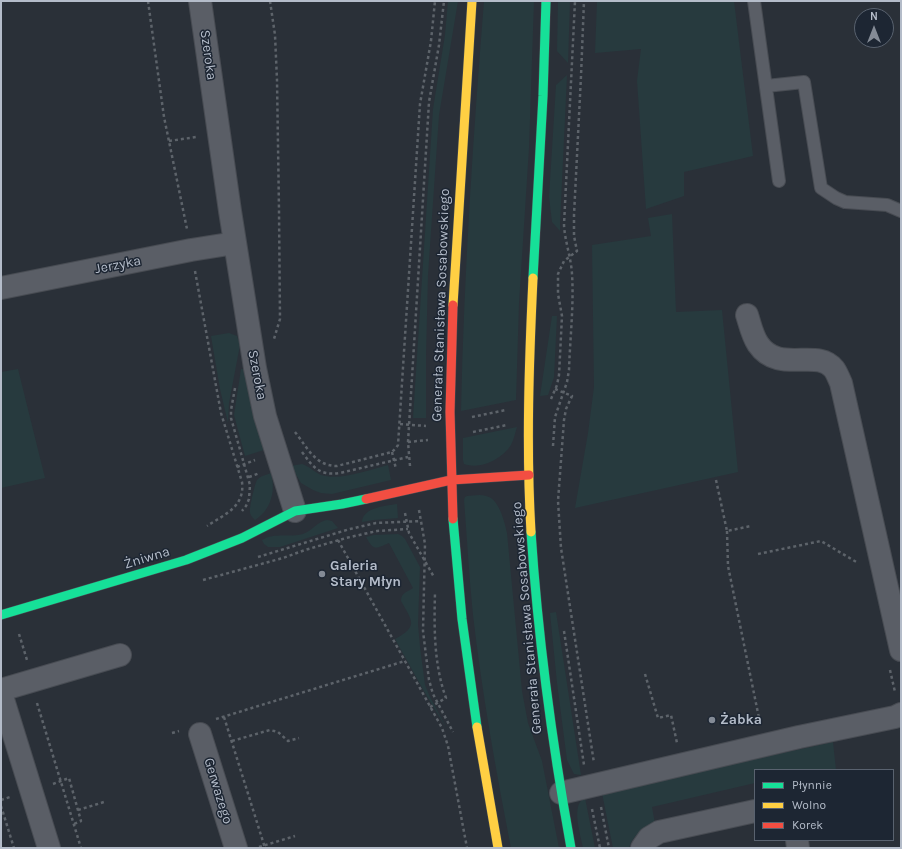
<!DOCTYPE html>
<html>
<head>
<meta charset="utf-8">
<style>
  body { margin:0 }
  #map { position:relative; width:902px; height:849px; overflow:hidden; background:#2a3038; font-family:Karla,sans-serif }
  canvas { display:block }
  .frame { position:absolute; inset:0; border:2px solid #b4bcc9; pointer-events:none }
  .legend { position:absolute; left:754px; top:769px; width:140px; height:72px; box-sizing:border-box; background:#1d2633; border:1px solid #59626f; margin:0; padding:5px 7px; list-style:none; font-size:12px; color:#b4bcc9 }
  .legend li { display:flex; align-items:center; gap:8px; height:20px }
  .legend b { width:20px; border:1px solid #59626f }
  .north { position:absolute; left:854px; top:8px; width:40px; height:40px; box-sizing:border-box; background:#1d2633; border:1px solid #59626f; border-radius:50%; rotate:0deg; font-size:11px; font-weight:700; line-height:16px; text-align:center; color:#b4bcc9 }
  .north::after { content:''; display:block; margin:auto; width:14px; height:18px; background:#848b96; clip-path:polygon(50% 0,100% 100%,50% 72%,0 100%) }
</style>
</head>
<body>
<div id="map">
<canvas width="902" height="849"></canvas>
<div class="frame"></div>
<ul class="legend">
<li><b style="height:5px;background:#16e098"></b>Płynnie</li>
<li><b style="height:5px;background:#ffcf43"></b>Wolno</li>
<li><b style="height:5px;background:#f24e42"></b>Korek</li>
</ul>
<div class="north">N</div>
</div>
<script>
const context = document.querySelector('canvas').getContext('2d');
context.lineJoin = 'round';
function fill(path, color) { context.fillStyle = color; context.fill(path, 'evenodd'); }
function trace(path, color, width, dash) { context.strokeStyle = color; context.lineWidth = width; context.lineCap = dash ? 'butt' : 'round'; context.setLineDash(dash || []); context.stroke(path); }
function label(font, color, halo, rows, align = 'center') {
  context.font = font + ' Karla,sans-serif'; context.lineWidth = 3; context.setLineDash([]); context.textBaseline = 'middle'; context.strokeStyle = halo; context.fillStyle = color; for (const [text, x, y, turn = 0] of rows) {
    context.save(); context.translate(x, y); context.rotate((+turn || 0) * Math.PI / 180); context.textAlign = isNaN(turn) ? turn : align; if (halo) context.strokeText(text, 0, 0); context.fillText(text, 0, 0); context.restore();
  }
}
fill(new Path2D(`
  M448 1H458L439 115 428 275 426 355V418H413L433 109 445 35Z
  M484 1H534L529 148 519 303 516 400 461 411C464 274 473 138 484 1Z
  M558 1H570L568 63 557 51Z
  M597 1H734L753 156 684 172V196L646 209 637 81 641 49 595 53Z
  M567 75 560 224V231L552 222 549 197 556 85Z
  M672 214 676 312 722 310 738 472 575 508 588 433 594 387 592 245 651 236 648 218Z
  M552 316H557L554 377 548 395 540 396Z
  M229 333 237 336 240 345 229 403 228 423 220 389 211 336Z
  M18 369 45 478 1 488V372Z
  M241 369H244L251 405 264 450 245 456 234 415Z
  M517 427C515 433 514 439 511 445 502 459 481 470 464 464L463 460V438Z
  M302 464C309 466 314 472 321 475 340 481 369 470 388 465L391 480 332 494 321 493 313 490 301 483 291 466Z
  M271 473C276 491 271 510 255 520 252 517 250 515 250 512 249 509 255 483 257 480 260 476 266 475 271 473Z
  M467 496C473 496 480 494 486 496 499 498 505 523 507 533L522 691 528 723 542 761 559 848H511C496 771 482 693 473 615 469 576 467 538 464 500L465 497Z
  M397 504 398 518 374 520 362 522C363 507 386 506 397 504Z
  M327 520 332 521 338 528 280 547H268L264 544 262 540C275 532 289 538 303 534 312 531 318 521 327 520Z
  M398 534 402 536 405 539 420 567 418 624 420 647 425 685 430 697 447 729 425 693 395 639C419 626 412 621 401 601 401 592 408 592 413 588L389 543C375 549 374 551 366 537L374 535Z
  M556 612 581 775 574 774 567 760 557 683 550 613Z
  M833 742 836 770H755V783L652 807 655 824C644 826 632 837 629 848H613L602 793 645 783Z
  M585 798 595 848H583C581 836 570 804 585 798Z`), '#273a3e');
const lane = new Path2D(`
  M754 1 779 181
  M766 86 804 82 821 188 836 198 845 202 887 205 901 211`);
const street = new Path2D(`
  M200 1 230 211 255 368 265 416 295 511
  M1 288 191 250 235 243
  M747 315C750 324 752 335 758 344 779 375 817 347 834 369 837 373 839 379 841 383L901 650
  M1 690 120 655
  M1 693 49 848
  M200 734 236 848
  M561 793 799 737 895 717 901 714
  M797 840 798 848
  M642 848 649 838 659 832 755 811`);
const fast = new Path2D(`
  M533 278 543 96 546 1
  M453 519 462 619 477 727
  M531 532C538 638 552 743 571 848
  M1 615 186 560 242 538 295 511 342 504 366 499`);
const slow = new Path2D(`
  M453 305 472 1
  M531 532C526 447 529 363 533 278
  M477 727 498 848`);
const jam = new Path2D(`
  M453 305 450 412 453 519
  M366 499 451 480 529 475`);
trace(lane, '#484c53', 14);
trace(street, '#484c53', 24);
trace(fast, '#484c53', 10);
trace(slow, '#484c53', 10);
trace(jam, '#484c53', 10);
trace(new Path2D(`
  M148 1 164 117 187 229
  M270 1 275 35 277 80 279 210 280 319 274 339
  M169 141 196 137
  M195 271 221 413 242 482C245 507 225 514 207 526
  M235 388 231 410V418L250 485 249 499 246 506 242 511
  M555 389 572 396 566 409 564 420 558 501 561 548 594 763
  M551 399 557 385 559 375 562 316 558 294V274L564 261 577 251 574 236V215L581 76 584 1
  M472 417 506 410
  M400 424 426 426
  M295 432C307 447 315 466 337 466L392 452 396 448 398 445 420 104 431 41 435 1
  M473 432 507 425
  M408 442 428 440
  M553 446 555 417 567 382 569 370C570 338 574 305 572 274 571 257 565 242 564 225L575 1
  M302 452C313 467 319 476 340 473L408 457
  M392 452 396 469
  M410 466 408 442 429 102 439 45 444 1
  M237 467 255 460
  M249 477 260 473
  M716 480 727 531 751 526
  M419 510 425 544 423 631 429 680 433 694 453 732
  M405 513 409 533 434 577
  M727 531 728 566 760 723
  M338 540 442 728 448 746 467 848
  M758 554 821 541 858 563
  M258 557 350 529 376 523 421 521
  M203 580 283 558 305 550 346 538 377 531 408 529
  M564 631 584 765
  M19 634 27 660
  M890 670 895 692
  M645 674 658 718 671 715 677 743
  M37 703 81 848
  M430 707 446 698C434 665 434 629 435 593
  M224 717 265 848
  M216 719 405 661
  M172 733 179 731
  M232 741 270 730 278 732 288 741 299 738
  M53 784 69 778 81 821 74 824
  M1 800 10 797
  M1 806 14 848
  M601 807 609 848
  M592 809 600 848
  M78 810 104 802
  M259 847 295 836`), '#5d636a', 2.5, [3, 3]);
trace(lane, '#5a5e66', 12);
trace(street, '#5a5e66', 22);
trace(fast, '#16e098', 9);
trace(slow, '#ffcf43', 9);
trace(jam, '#f24e42', 9);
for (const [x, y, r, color] of [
  [322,574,4,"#848b96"],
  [712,720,4,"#848b96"]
]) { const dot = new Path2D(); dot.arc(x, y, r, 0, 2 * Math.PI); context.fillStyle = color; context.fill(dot); trace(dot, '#1d2633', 1.5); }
label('14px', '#b4bcc9', '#1d2633', [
  ["Szeroka",208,55,82],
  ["Jerzyka",118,265,-11],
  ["Generała Stanisława Sosabowskiego",441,305,-88],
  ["Szeroka",257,375,79],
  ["Żniwna",147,558,-17],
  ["Generała Stanisława Sosabowskiego",527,618,-95],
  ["Gerwazego",218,791,73]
]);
label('bold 14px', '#b4bcc9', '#1d2633', [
  ["Galeria",330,566],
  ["Stary Młyn",330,582],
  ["Żabka",720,720]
], 'left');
</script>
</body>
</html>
